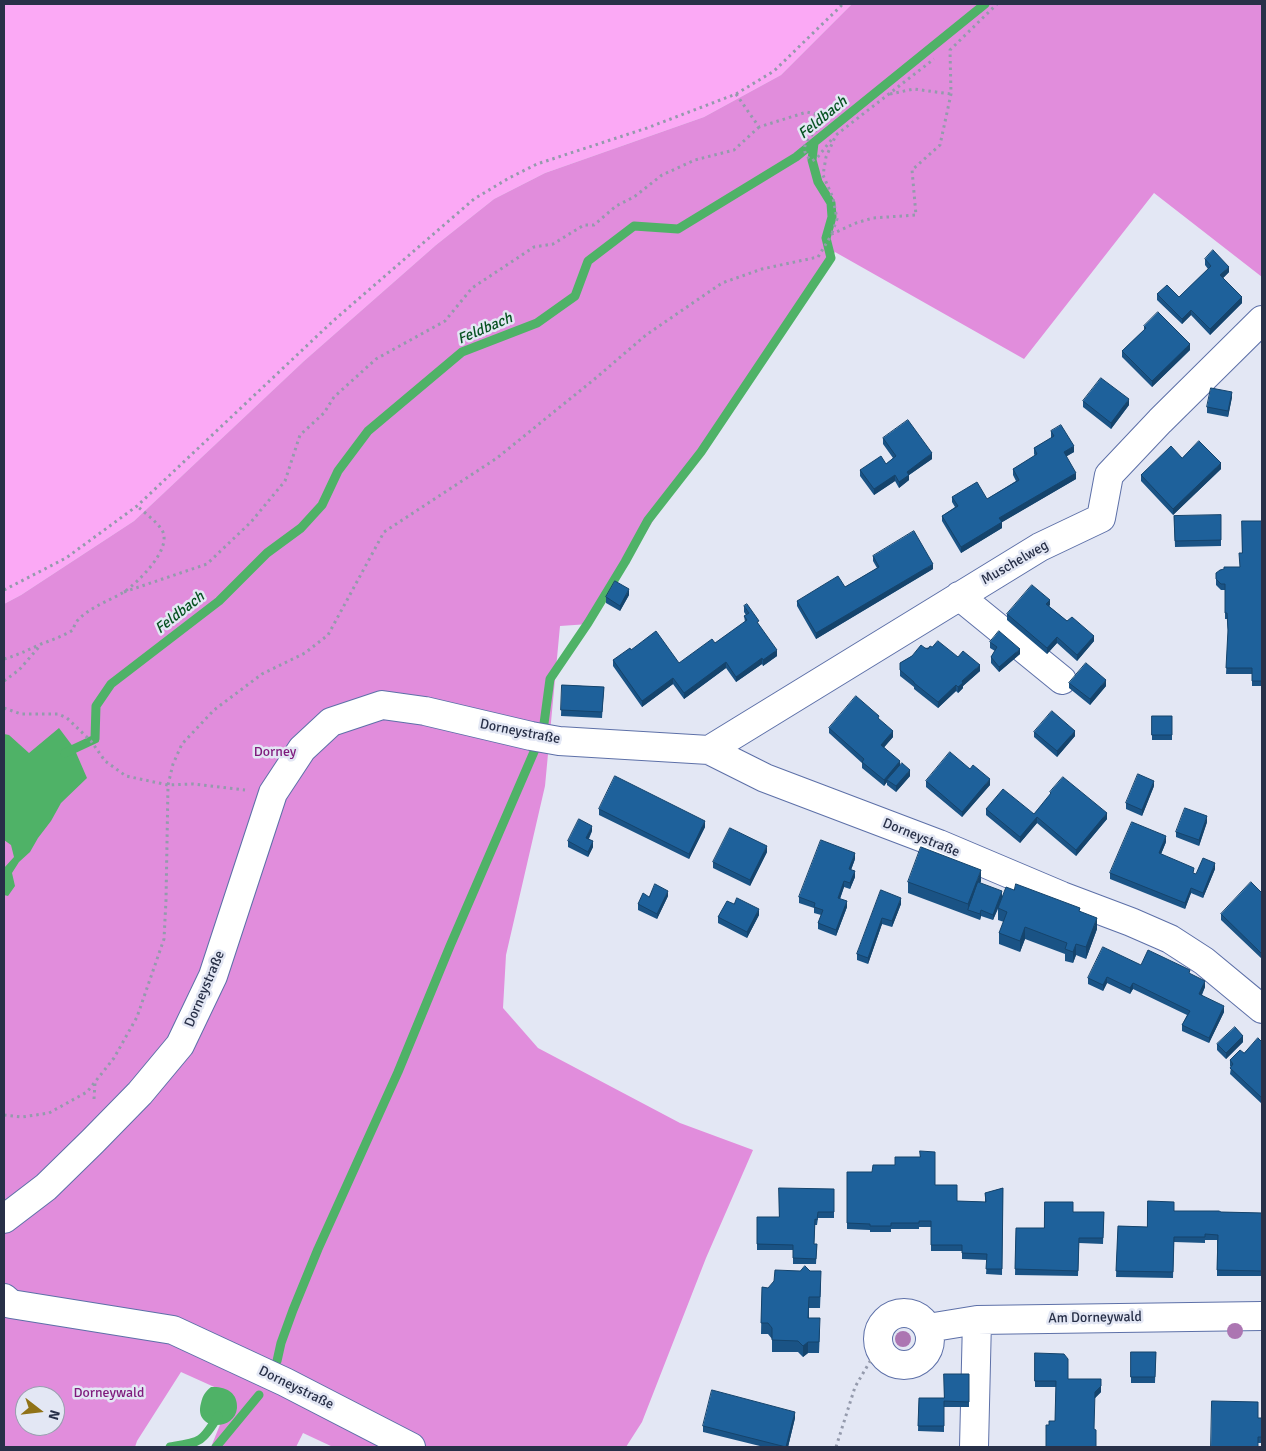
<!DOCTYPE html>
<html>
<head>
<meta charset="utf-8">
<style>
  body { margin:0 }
  #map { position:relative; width:1266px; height:1451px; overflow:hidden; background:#e3e7f4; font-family:Signika,sans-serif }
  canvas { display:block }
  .frame { position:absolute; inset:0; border:5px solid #283048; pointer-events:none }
  .north { position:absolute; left:15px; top:1386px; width:50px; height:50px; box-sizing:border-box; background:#e3e7f4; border:1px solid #989eaf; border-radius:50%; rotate:106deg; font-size:14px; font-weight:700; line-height:20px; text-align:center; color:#283048 }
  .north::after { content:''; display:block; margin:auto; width:18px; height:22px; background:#907217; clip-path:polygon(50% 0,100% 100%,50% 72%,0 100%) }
</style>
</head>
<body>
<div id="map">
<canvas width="1266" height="1451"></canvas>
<div class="frame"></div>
<div class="north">N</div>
</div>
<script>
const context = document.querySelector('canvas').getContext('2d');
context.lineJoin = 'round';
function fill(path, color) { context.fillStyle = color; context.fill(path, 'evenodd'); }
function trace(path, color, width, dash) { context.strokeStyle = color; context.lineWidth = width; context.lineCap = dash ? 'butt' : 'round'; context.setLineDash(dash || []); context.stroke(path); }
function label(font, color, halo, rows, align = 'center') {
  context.font = font + ' Signika,sans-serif'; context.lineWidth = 5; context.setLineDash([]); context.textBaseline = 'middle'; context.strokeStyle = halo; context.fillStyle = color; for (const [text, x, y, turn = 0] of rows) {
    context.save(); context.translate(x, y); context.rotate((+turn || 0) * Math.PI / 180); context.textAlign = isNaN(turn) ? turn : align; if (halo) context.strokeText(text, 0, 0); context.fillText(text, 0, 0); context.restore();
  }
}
fill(new Path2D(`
  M4 4H852L781 75 704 117 545 173 494 199 436 245 304 361 134 521 21 595 4 604Z`), '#fba9f5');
fill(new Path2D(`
  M852 4H1262V277L1154 193 1024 359 835 252 750 382 661 508 589 624 560 626 545 786 506 955 503 1008 538 1048 680 1123 753 1150 706 1258 642 1422 626 1447H333L303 1433 296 1447H211L232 1395 181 1372 137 1441 135 1447H4V604L21 595 134 521 304 361 436 245 494 199 545 173 704 117 781 75ZM25 1396H55V1426H25Z`), '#e18ddc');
fill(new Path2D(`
  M59 728 74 748 87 778 61 803 51 821 38 838 30 852 19 862 12 873 15 886 8 896 4 895V868L14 857 11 845 4 840V734L9 735 29 753Z
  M211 1387C225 1386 238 1392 237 1408 235 1432 193 1431 201 1403 203 1395 205 1392 211 1387Z`), '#4fb267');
trace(new Path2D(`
  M65 753 95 739 96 706 111 684 219 601 267 553 301 528 322 505 338 471 368 431 462 352 537 323 575 296 588 261 634 226 678 229 796 157 985 4
  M277 1361 281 1343 293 1310 318 1249 398 1072 450 946 543 731 550 679 588 623 625 562 648 520 701 452 831 258 826 238 832 217 831 203 818 182 812 160 814 143
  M170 1447C200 1442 202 1443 218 1416
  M216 1447 259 1395`), '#4fb267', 9);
const minor = new Path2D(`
  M959 596 1062 680
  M709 750 1040 547 1101 518 1109 475 1160 421 1262 320
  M4 1219 46 1187 93 1141 140 1093 180 1045 213 976 273 793 302 749 331 722 382 705 425 711 531 736 559 741 709 750 765 778 939 844 1062 896 1131 922 1170 939 1204 961 1262 1009
  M4 1298 11 1304 173 1330 285 1382 411 1447
  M878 1339a26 26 0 1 1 52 0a26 26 0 1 1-52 0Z
  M928 1328 977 1320 1262 1316
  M974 1447 977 1320`);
trace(minor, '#5d70a8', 30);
trace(new Path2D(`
  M736 94 759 127 807 112 815 114 821 125C811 136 795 148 812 161L817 158 832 139
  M890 94 914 89 951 94
  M832 233 837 219 833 198 823 175 826 157 836 135 934 59
  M4 590 66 558 137 506 333 321 474 199 509 178 537 164 647 128 736 94 774 71 843 4
  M124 592 207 564 251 522 285 481 300 435 324 413 334 397 376 359 445 321 472 288 534 247 553 244 584 225H594L616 206 634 197 662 175 695 160 734 150 759 127
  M4 659C18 655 28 650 41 644 52 640 63 636 73 630 74 627 75 622 78 620 90 607 109 601 124 592 138 582 173 549 162 530 156 521 145 513 137 506
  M4 681 19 670 39 647
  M4 708 21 714H58L67 718 91 741 105 761 126 776 168 785 193 784 245 790
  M94 1099 95 1083
  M4 1115 22 1117 49 1113 87 1092 114 1058 137 1017 164 939 166 900 168 785 173 764 182 744 214 710 262 674 305 653 328 635 384 532 497 458 597 377 646 335 722 283 762 269 818 257 832 234 856 223 873 218 916 215 912 170 940 145 951 94 950 50 997 4
  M836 1447 855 1387 879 1346`), '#949aac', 3, [2.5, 4]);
trace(minor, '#fff', 28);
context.fillStyle = '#ac76b2';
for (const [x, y] of [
  [1235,1331],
  [903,1339]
]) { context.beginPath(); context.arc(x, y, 8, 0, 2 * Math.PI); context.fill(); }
fill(new Path2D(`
  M1205 259 1229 272 1223 278 1242 303 1210 335 1191 315 1182 324 1157 300V294L1179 297 1208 269 1205 265Z
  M1144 326 1190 350 1152 387 1122 357V351L1144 330Z
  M1232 397 1228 417 1207 413V407Z
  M1083 401 1129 405 1111 429 1083 407Z
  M1051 431 1074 452 1066 456 1076 479 1002 522V528L961 553 942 521V516L955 507 952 502V497L987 499 1016 481 1013 475V469L1035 456 1034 454V448L1051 438Z
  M883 438 932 459 909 475V480L899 488 895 481 874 495 860 476V470L886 464 893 458 883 444Z
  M1182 458 1221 469 1173 515 1141 481V475Z
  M1221 515V546L1175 547 1174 516Z
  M1262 521V686H1252V674H1226L1228 633 1227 619H1225V590H1221L1216 585V573L1240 567 1242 553Z
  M873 556 933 569 816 639 797 606V601L845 587 877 568 873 561Z
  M629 595 620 611 606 603V597Z
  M1050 605 1049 606 1067 621 1094 641 1077 661 1057 643 1047 654 1007 620V614Z
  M744 606 759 625 777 656 763 666 762 664 736 682 726 668 684 699 673 684 642 707 613 666V660L631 650 679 663 715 643 745 622 744 616 746 615 744 612Z
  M990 642 1020 654 999 672 991 663V657L995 651 990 648Z
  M932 647 958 657 980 671 963 686V688L958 693 956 691 938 708 914 689V687L900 676V663L925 648Z
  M1069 683 1106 686 1090 705 1069 688Z
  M562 685 604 687 602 718 561 716Z
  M1152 716H1172V740H1152Z
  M879 720 893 737 884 747 910 776 896 792 887 785V782L884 786 862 768V763L829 733V728Z
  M1034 732 1075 736 1057 757 1034 737Z
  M926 781 990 785 962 817 926 787Z
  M1154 786 1142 816 1126 809V803Z
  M1050 792 1107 819 1076 856 1037 823 1020 843 986 815V809L1034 814 1050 795Z
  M599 809 705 827 689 859 599 815Z
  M1207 822 1199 846 1176 837V832Z
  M592 831 589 839 593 847 588 857 568 847V841Z
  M1166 842 1161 854 1194 874H1196L1215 869 1203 898 1191 893 1185 909 1110 879V873Z
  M767 852 750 886 713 868V862Z
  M855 859 851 870 855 877 850 889 844 887 840 899 847 907 836 936 818 929V923L821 915 814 913V908L799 903V897Z
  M981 881 980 883 1002 896 1080 911 1097 929 1086 959 1076 955 1073 963 1065 961V954L1025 939 1020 952 999 944V933L1004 922 998 920V909L993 920 981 916 980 920 908 893V882Z
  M881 890 901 904 892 927 882 924 868 964 857 960V954Z
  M1262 893V959L1221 920V914Z
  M668 896 657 919 638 910V904Z
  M734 904 759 915 747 938 718 923V917Z
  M1141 965 1190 974 1205 987 1202 995 1224 1012 1209 1043 1182 1031V1025L1187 1015 1133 989 1130 994 1107 983 1103 991 1088 984V978Z
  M1243 1042 1226 1059 1217 1050V1044Z
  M1262 1042V1104L1230 1074 1231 1067 1230 1066V1060L1244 1053Z
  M847 1172 935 1185 957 1201 985 1202V1193L1003 1188 1002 1275 986 1274 987 1260 962 1259V1251H931V1227H919V1229H891V1232H870V1230L847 1229Z
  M834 1189V1218H818L817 1225H815L814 1244H817L816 1264H793V1250H757V1217H779Z
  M1174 1211 1262 1213V1276H1217V1240H1205V1243L1174 1242 1173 1278 1116 1277 1118 1226 1147 1227Z
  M1073 1212H1104L1103 1244 1079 1243 1078 1276 1015 1275 1016 1228H1044Z
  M821 1283 820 1308H809V1318L820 1330 819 1353H808L803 1357 798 1352H772V1339L768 1334H761L762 1287 768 1288Z
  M1131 1352H1156L1155 1383H1131Z
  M1035 1353 1068 1379H1101V1392L1046 1447 1049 1425 1055 1421 1056 1387H1035Z
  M969 1374V1407H944V1432L918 1431 919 1398H944Z
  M795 1418 788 1447H764L703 1432V1426Z
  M1258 1418H1262V1443H1258Z`), '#1a5385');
fill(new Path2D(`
  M1229 267V272L1220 281V275Z
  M1242 297V303L1210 335V329Z
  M1191 310V315L1182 324V319Z
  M1190 344V350L1152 387V381Z
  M1232 392V397L1228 417V411Z
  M1129 399V405L1111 429V423Z
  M1074 446V452L1064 458V452Z
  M932 453V459L909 475V480L899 488V482L907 472Z
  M1221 463V469L1173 515V509Z
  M1076 473V479L999 524V518Z
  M895 475V481L874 495V489Z
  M1002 522V528L961 553V547Z
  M933 564V569L816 639V633Z
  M629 589V595L620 611V606Z
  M1050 600V605L1046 609V604Z
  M1094 636V641L1077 661V655Z
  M1057 637V643L1047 654V648Z
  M1020 649V654L999 672V667Z
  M777 650V656L763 666V660Z
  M762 658V664L736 682V677Z
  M726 662V668L684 699V693Z
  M980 665V671L963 686V688L958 693V687L962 681Z
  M673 678V684L642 707V701Z
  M1106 680V686L1090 705V699Z
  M956 685V691L938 708V702Z
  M893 731V737L881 751V745Z
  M1075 731V736L1057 757V751Z
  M900 761V767L887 780V782L884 786V780Z
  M910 770V776L896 792V786Z
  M990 779V785L962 817V812Z
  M1154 781V786L1142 816V810Z
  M1107 813V819L1076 856V850Z
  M1207 816V822L1199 846V840Z
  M1037 817V823L1020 843V837Z
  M705 821V827L689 859V854Z
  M592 826V831L586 843V838Z
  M1166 836V842L1159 859V853Z
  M593 841V847L588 857V852Z
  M767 846V852L750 886V880Z
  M855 853V859L849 875V869Z
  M1215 863V869L1203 898V893Z
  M981 870V881L970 911 968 910V904Z
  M855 871V877L850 889V883Z
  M844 881V887L838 904V898Z
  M1191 888V893L1185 909V903Z
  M668 891V896L657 919V914Z
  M1002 891V897L993 920V915Z
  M901 898V904L892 927V921Z
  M847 901V907L836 936V930Z
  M759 909V915L747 938V932Z
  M981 910V916L980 920V914Z
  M882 918V924L868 964V958Z
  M1097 918V929L1086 959V947Z
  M1025 927V939L1020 952V941Z
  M1076 944V955L1073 963V952Z
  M1107 977V983L1103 991V985Z
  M1205 981V987L1199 1000V994Z
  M1133 983V989L1130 994V988Z
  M1224 1006V1012L1209 1043V1038Z
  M1243 1036V1042L1226 1059V1053Z
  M808 1342V1353L803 1357V1346Z
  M1101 1386V1392L1095 1398V1392Z
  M795 1412V1418L788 1447H786Z`), '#15446c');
const building = new Path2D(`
  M1213 250 1229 267 1220 275 1242 297 1210 329 1191 310 1182 319 1157 294 1167 285 1179 297 1211 266 1205 259Z
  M1158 312 1190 344 1152 381 1122 351 1146 328 1144 326Z
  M1101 378 1129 399 1111 423 1083 401Z
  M1211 388 1232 392 1228 411 1207 407Z
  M908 420 932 453 907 472 909 475 899 482 895 475 874 489 860 470 881 456 886 464 896 456 883 438Z
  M1061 425 1074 446 1064 452 1076 473 999 518 1002 522 961 547 942 516 958 506 952 497 977 482 987 499 1019 480 1013 469 1037 454 1034 448 1054 436 1051 431Z
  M1199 441 1221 463 1173 509 1141 475 1171 446 1182 458Z
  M1221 515V540L1175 541 1174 516Z
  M1242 521H1262V681H1252V668H1226L1228 630 1227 613H1225V584H1221L1216 579V573L1220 570 1224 569V567H1240L1239 553H1242Z
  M914 531 933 564 816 633 797 601 838 576 845 587 879 567 873 556Z
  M615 581 629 589 620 606 606 597Z
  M1032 585 1050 600 1046 604 1067 621 1072 617 1094 636 1077 655 1057 637 1047 648 1007 614Z
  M747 604 759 621 757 622 777 650 763 660 762 658 736 677 726 662 684 693 673 678 642 701 613 660 630 648 631 650 656 631 679 663 712 639 715 643 747 620 744 616 749 613 744 606Z
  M999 631 1020 649 999 667 991 657 997 647 990 642Z
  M938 641 958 657 963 651 980 665 962 681 963 683 958 687 956 685 938 702 914 683V682L900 670V663L912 656 921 645 925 648 928 649 930 646 932 647Z
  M1086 663 1106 680 1090 699 1069 683Z
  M562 685 604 687 602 712 561 710Z
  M856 696 879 716 878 718 893 731 881 745 900 761 884 780 862 762 864 759 829 728Z
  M1052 711 1075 731 1057 751 1034 732Z
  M1152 716H1172V735H1152Z
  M950 752 970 769 973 765 990 779 962 812 926 781Z
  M902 763 910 770 896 786 887 780Z
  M1138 774 1154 781 1142 810 1126 803Z
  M615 776 705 821 689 854 599 809Z
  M1063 777 1107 813 1076 850 1037 817 1020 837 986 809 1003 789 1034 814 1051 793 1050 792Z
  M1185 808 1207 816 1199 840 1176 832Z
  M579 819 592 826 586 838 593 841 588 852 568 841Z
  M1132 822 1166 836 1159 853 1194 868 1193 873 1196 874 1203 858 1215 863 1203 893 1191 888 1185 903 1110 873Z
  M730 828 767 846 750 880 713 862Z
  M821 840 855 853 849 869 855 871 850 883 844 881 838 898 847 901 836 930 818 923 823 910 814 907 815 903 799 897Z
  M921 847 981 870 968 904 908 882Z
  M978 882 1002 891 993 915 981 910 980 914 968 910Z
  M1251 882 1262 893V954L1221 914Z
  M655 884 668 891 657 914 638 904 643 893 649 897Z
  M1016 884 1080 908 1079 911 1097 918 1086 947 1076 944 1073 952 1065 949 1067 943 1025 927 1020 941 999 933 1007 912 998 908 1006 887 1014 890Z
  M881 890 901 898 892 921 882 918 868 958 857 954Z
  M737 898 759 909 747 932 718 917 727 901 734 904Z
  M1103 947 1141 965 1148 950 1190 970 1189 973 1205 981 1199 994 1224 1006 1209 1038 1182 1025 1190 1011 1133 983 1130 988 1107 977 1103 985 1088 978Z
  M1235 1027 1243 1036 1226 1053 1217 1044Z
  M1258 1038 1262 1042V1098L1230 1068 1233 1064 1230 1060 1240 1050 1244 1053Z
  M920 1151 935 1152V1185H957V1201L986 1202 985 1193 1003 1188 1002 1269H986L987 1254 962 1253V1245H931V1221H919V1223H891V1226H870V1224L847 1223V1172H872L873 1165H895V1157H920Z
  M779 1188 834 1189V1212H818L817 1220 815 1219 814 1244H817L816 1259 793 1258V1245L757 1244V1217H779Z
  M1148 1201 1174 1202V1211H1219L1221 1212 1262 1213V1271L1217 1270 1218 1235 1205 1234V1237H1174L1173 1272 1116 1271 1118 1226 1147 1227Z
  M1045 1202H1073V1212H1104L1103 1238H1079L1078 1271 1015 1269 1016 1228H1044Z
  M805 1266 810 1271H821L820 1297H809L808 1318H820L819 1342H808L803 1346 798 1341 772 1340V1328L768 1323H761L762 1287 768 1288 774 1281 775 1270 800 1271Z
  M1131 1352H1156L1155 1377H1131Z
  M1035 1353 1064 1354 1068 1359V1379H1101V1386L1095 1392 1094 1429 1096 1430V1447H1046V1425H1049V1421H1055L1056 1381H1035Z
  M944 1374H969V1402L944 1401V1426H918L919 1398H944Z
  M712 1390 795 1412 786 1447 703 1426Z
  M1212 1401 1258 1402V1418H1262V1437H1258V1447H1211Z`);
fill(building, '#1e619b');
trace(building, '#15446c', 1);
label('14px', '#283048', '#e3e7f4', [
  ["Muschelweg",1015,563,-30],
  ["Dorneystraße",520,732,11],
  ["Dorneystraße",921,838,22],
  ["Dorneystraße",205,989,-67],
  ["Am Dorneywald",1095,1318,-1],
  ["Dorneystraße",296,1388,26]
]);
label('14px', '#7f1a7c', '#e3e7f4', [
  ["Dorney",275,752],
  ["Dorneywald",109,1393]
]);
label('italic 15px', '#065221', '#e3e7f4', [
  ["Feldbach",823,118,-39],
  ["Feldbach",485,329,-23],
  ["Feldbach",180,613,-38]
]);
</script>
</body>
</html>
